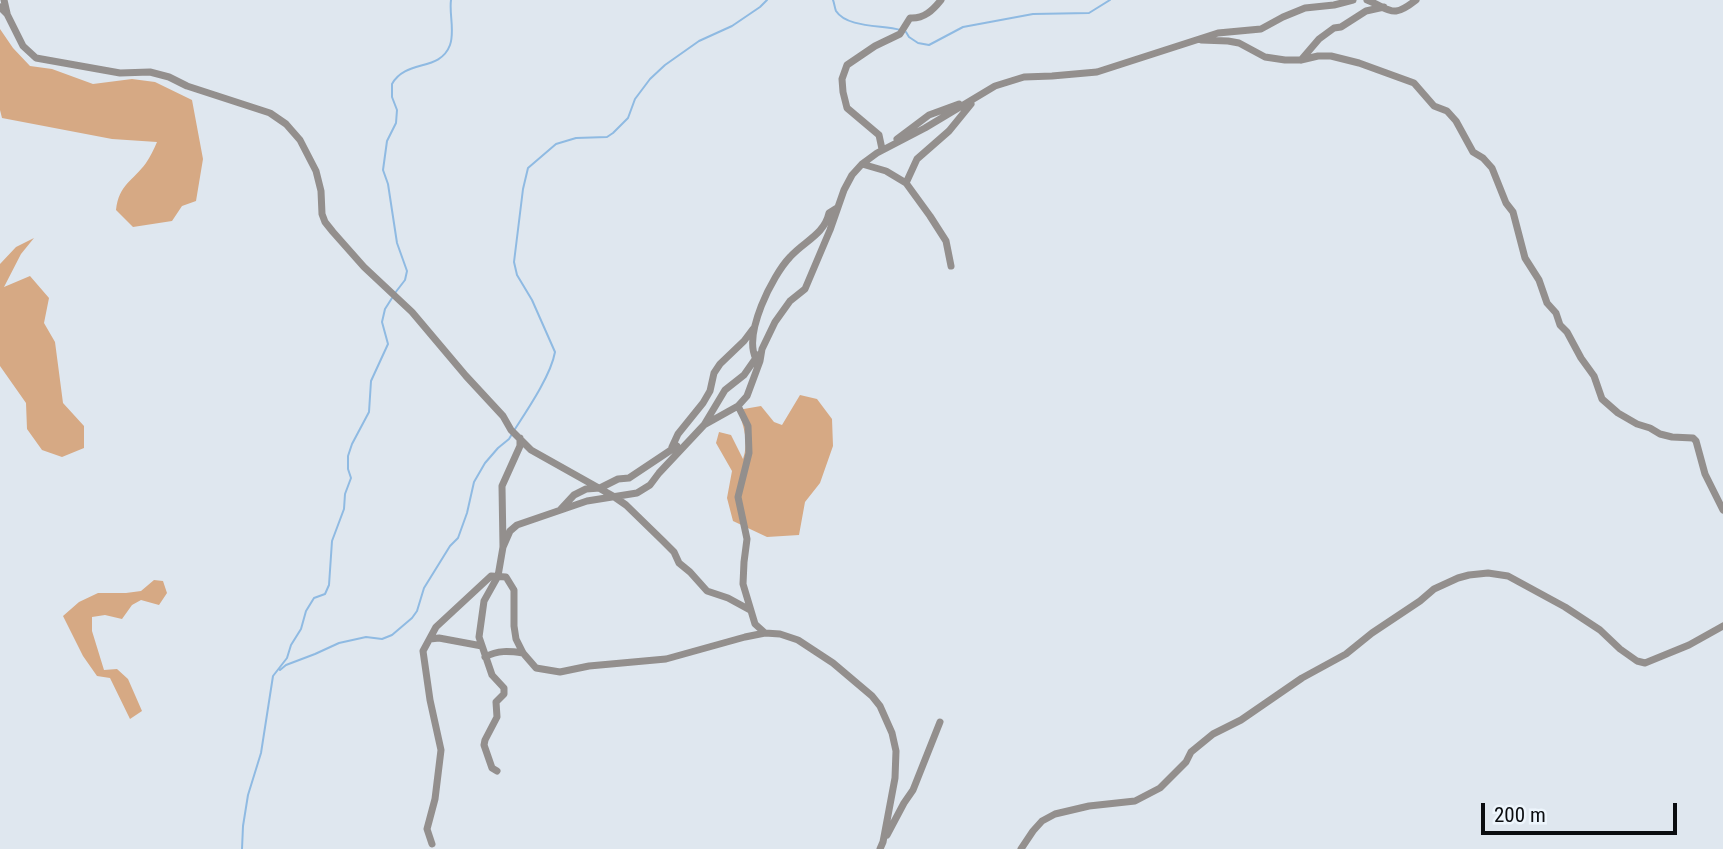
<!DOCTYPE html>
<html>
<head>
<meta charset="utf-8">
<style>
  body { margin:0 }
  #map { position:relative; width:1723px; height:849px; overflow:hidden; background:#dfe7ef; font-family:"Roboto Condensed",sans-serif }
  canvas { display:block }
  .scale { position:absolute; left:1481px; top:803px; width:196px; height:32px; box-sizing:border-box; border:4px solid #0b0d10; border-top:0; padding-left:9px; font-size:21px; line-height:24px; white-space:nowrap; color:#0b0d10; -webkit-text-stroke:5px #edf5fc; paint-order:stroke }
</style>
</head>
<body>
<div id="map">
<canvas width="1723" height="849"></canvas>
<div class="scale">200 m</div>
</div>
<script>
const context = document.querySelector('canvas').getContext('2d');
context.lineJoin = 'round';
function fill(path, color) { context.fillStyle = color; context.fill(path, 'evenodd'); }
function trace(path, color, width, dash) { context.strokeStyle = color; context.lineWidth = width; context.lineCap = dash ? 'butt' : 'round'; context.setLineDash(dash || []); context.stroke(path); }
fill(new Path2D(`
  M0 29 13 48 30 66 52 69 93 84 132 79 155 82 192 100 203 159 196 201 182 206 172 221 133 227 116 210C119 184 133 181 146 163 150 157 154 149 157 142L112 139 2 118 0 110Z
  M34 238 21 254 4 287 30 276 49 298 44 323 55 342 63 403 84 426V448L62 457 42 450 27 429 26 403 0 366V264L16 247Z
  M800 395 817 399 832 419 833 446 820 483 805 502 799 535 767 537 733 521 727 498 732 471 716 443 719 432 731 435 743 459C749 442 744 427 738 410L761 406 774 422 782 425Z
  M154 580 163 581 167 593 159 605 141 600 132 605 122 619 105 615 92 617V631L104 670 117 669 128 679 142 711 130 719 110 678 97 676 83 656 63 616 79 602 98 593H126L141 591Z`), '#d6a984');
trace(new Path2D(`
  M833 0C834 2 835 9 836 11 847 28 883 25 900 30
  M906 32 909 37 918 43 929 45 963 27 1033 14 1089 13 1110 0
  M395 293 405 280 407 271 397 243 388 184 383 170 387 141 396 123 397 110 392 97V84C406 59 440 72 450 45 455 31 449 14 451 0
  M515 429C528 409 551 375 555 352L532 300 517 275 514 262 523 189 528 168 556 144 576 138 607 137 613 133 628 118 635 99 650 79 665 65 699 41 732 26 760 7 767 0
  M280 670 286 665 315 654 339 643 366 637 382 639 392 635 412 618 417 611 424 588 450 546 458 538 467 513 474 482 485 463 498 448 509 439 512 434
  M242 849 243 826 248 795 261 753 273 676 287 658 291 645 301 629 306 611 314 598 325 594 329 585 332 541 344 509 345 494 351 478 348 469V456L352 444 369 412 371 381 388 344 382 322 385 309 392 298`), '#8fbae2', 2);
trace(new Path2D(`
  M4 0 7 13
  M1367 0C1392 10 1392 19 1416 0
  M0 7 7 14 23 46 36 58 120 73 150 72 169 77 187 86 270 113 286 124 300 140 316 171 321 191 322 214 325 222 333 232 364 267 412 312 466 376 503 416 511 430 531 450 613 496 626 505 663 541 674 552 679 563 690 572 707 591 728 598 750 610
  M1201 40 1228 41 1239 43 1265 57 1285 60H1301L1318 56H1331L1359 63 1414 83 1434 106 1447 111 1456 121 1473 152 1483 158 1492 168 1506 203 1513 212 1525 258 1539 280 1547 303 1556 313 1560 325 1567 332 1581 358 1594 376 1602 399 1618 413 1637 424 1650 428 1660 434 1672 437 1693 438 1696 441 1705 474 1723 510
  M1301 60 1319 39 1334 28 1341 27 1366 11 1384 7
  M897 139 929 115 959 104
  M882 149 879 135 847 108 843 92 842 79 847 65 875 46 900 34 910 18C924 19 933 10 941 0
  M862 164 886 171 906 183 930 216 946 241 951 266
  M906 183 917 159 949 131 971 104
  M756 359C743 334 772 276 790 257 804 241 824 235 829 213L837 208
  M738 406 748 426 749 453 738 497 747 539 744 562 743 584 755 624 765 633
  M704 425 725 390 744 375 758 355
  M672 447 678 434 703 403 710 391 714 373 720 364 744 341 753 329
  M561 509 574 495 586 489 600 488 618 479 629 478 677 446
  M503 547 510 531 517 525 587 501 637 493 650 485 659 473 704 425 738 406 747 396 760 361 762 349 775 322 790 301 805 289 830 230 844 190 852 175 862 164 877 153 925 128 995 86 1024 77 1052 76 1097 72 1218 33 1261 29 1283 17 1305 8 1334 5 1353 0
  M430 639 439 638 482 646
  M485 657C498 650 509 651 523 653
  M497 771 492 768 484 745 485 740 497 717 496 702 504 694V688L492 675 479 637 484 601 498 576 503 547 502 486 520 446V438
  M887 835 904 803 913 790 940 722
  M432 844 427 829 435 799 441 750 430 700 423 651 436 627 491 576 506 577 514 590V626L516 639 523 653 536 668 560 672 589 666 666 659 745 637 765 633 780 634 798 640 833 663 872 696 880 706 892 733 896 751 895 778 883 842 880 849
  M1021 849 1033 831 1042 821 1055 814 1089 806 1135 801 1160 788 1186 762 1191 752 1213 734 1241 720 1302 678 1346 654 1372 633 1420 601 1434 589 1458 578 1469 575 1488 573 1508 576 1565 607 1600 630 1620 649 1637 661 1645 663 1689 645 1723 626`), '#938f8d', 7);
</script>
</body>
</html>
